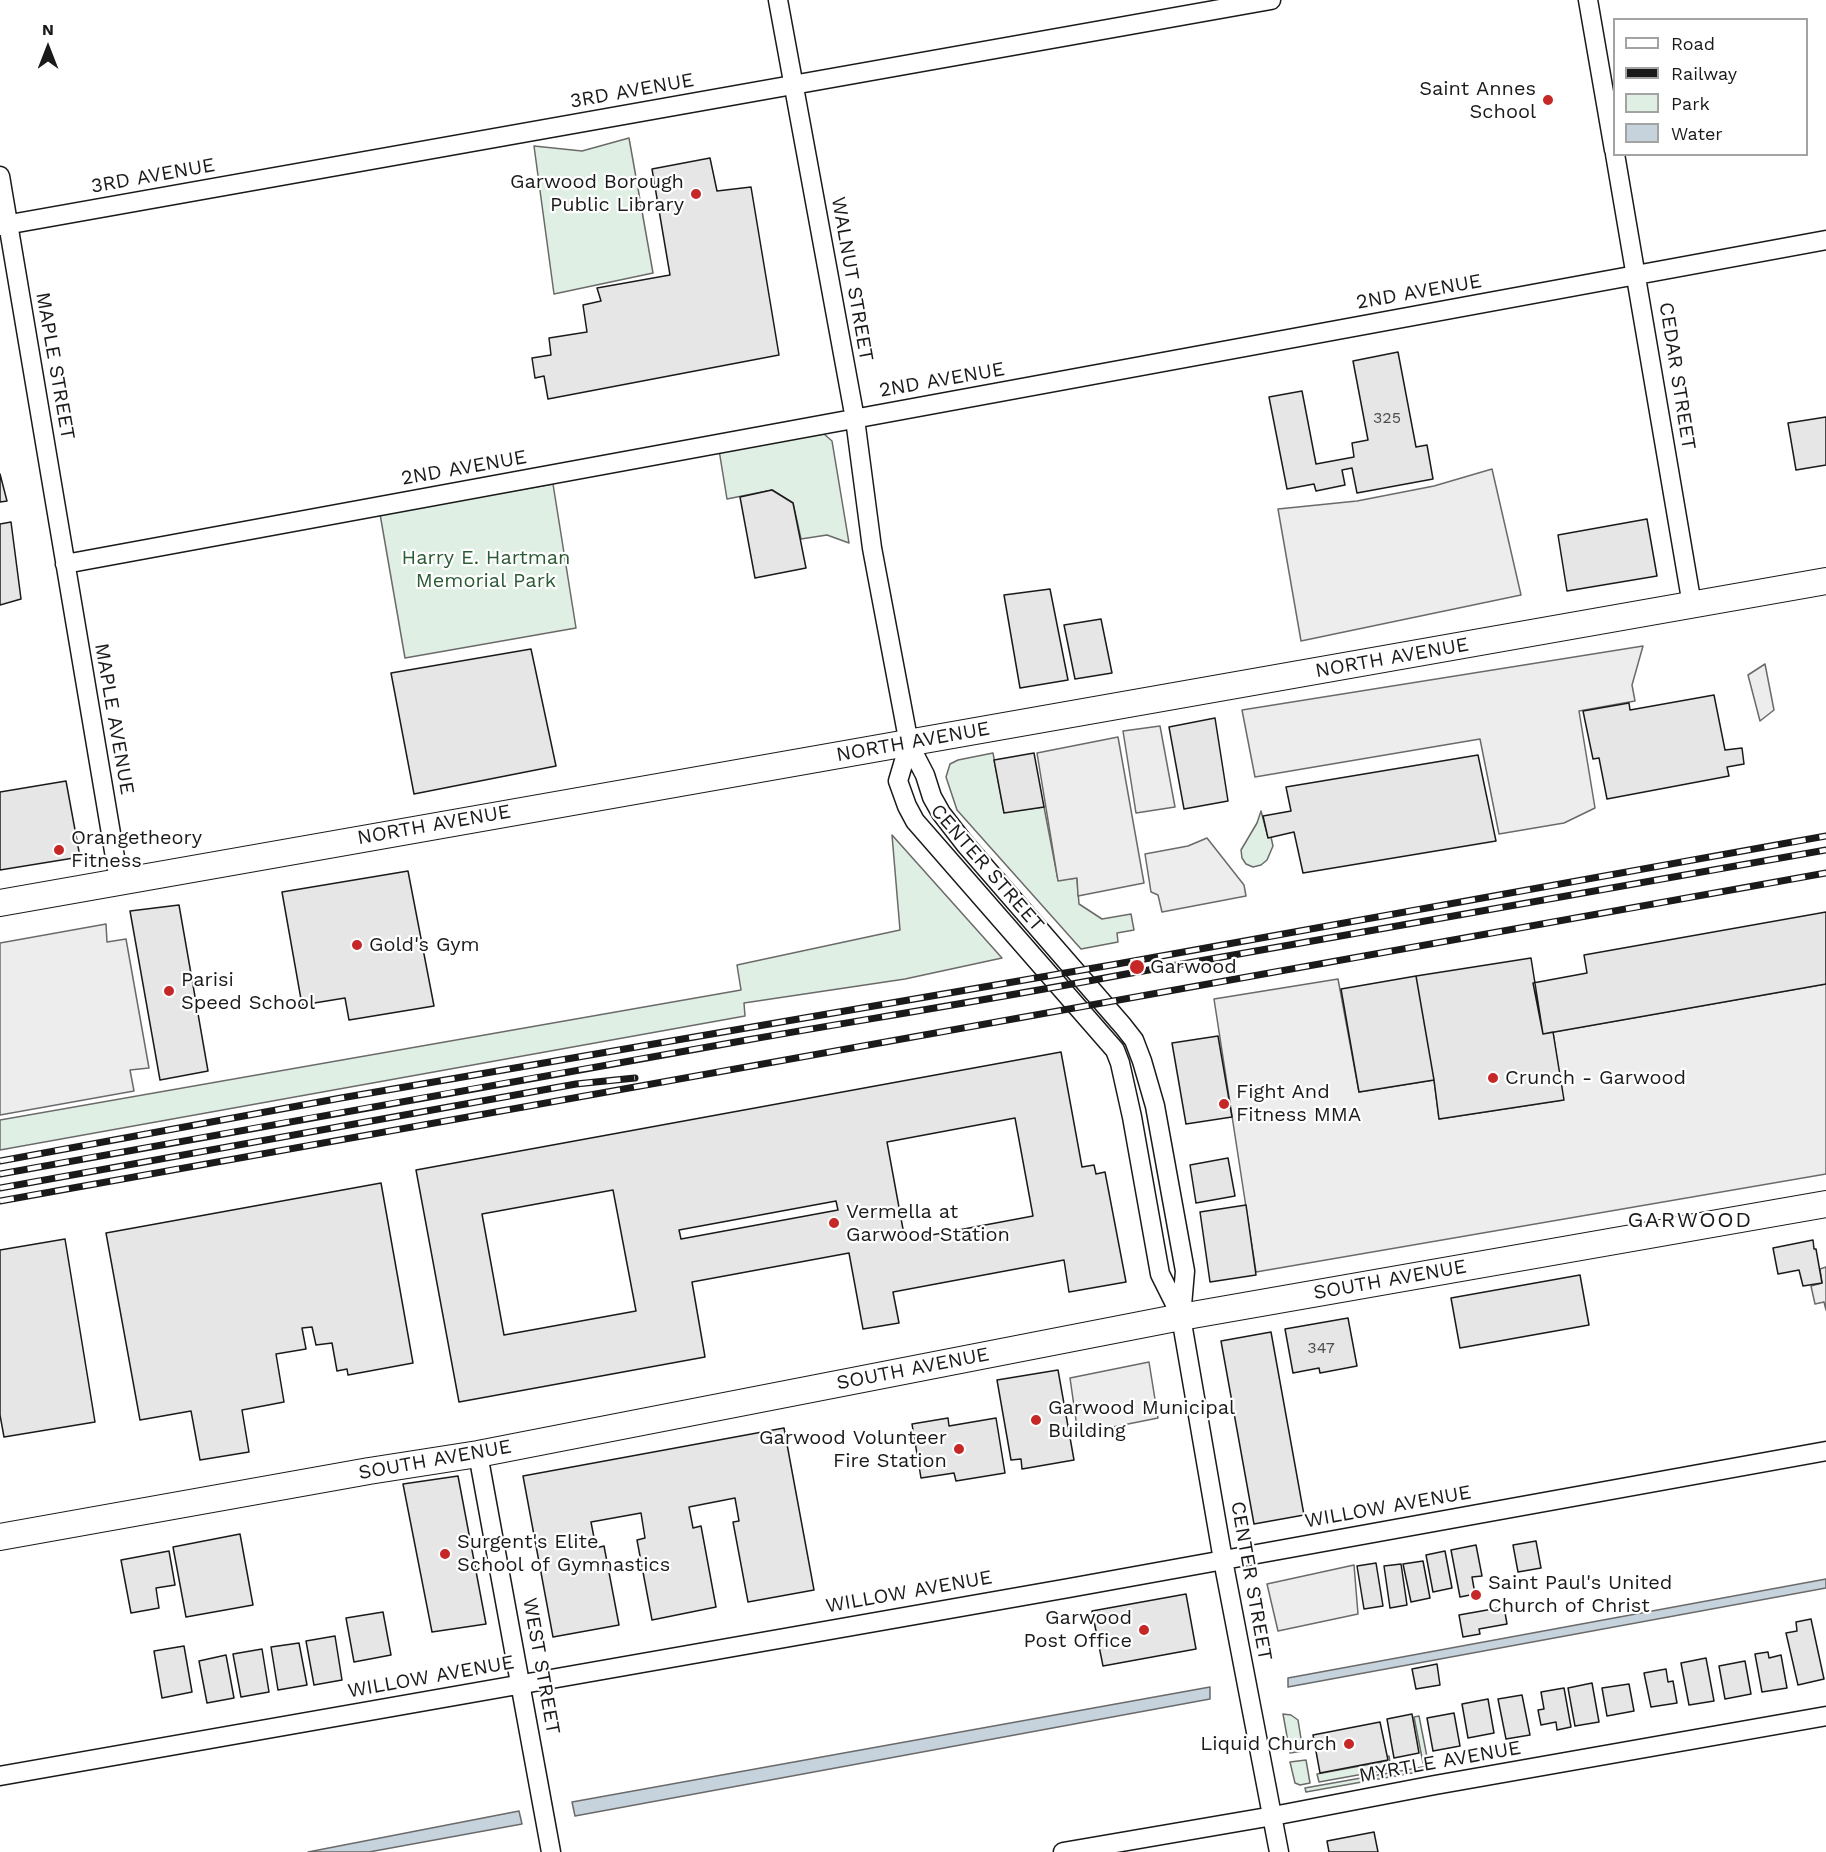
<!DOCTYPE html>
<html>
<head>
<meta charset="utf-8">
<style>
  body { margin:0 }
  #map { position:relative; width:1826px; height:1852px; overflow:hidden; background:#fff; font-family:"Work Sans",sans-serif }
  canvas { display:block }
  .legend { position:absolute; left:1613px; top:18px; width:195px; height:138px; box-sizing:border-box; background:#fff; border:2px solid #a3a3a3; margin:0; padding:8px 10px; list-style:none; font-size:18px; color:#1a1a1a }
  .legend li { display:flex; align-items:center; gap:12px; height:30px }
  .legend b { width:30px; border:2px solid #a3a3a3 }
  .north { position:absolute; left:18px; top:18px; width:60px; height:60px; -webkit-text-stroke:4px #fff; paint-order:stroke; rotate:0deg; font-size:16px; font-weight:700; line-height:24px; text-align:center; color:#1a1a1a }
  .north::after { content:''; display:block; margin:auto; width:21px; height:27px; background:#1a1a1a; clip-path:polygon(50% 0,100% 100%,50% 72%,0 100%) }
</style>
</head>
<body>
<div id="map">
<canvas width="1826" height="1852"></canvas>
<ul class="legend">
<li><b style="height:8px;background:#fff"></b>Road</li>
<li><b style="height:8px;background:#1a1a1a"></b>Railway</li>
<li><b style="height:16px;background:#e0efe3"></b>Park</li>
<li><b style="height:16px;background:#c6d2dc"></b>Water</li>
</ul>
<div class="north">N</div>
</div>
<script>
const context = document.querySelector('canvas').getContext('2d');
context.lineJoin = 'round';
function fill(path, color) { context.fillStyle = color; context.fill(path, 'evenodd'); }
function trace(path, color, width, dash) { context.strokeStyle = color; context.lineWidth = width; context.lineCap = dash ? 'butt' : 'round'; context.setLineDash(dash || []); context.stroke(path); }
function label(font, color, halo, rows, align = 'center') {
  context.font = font + ' "Work Sans",sans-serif'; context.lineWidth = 4.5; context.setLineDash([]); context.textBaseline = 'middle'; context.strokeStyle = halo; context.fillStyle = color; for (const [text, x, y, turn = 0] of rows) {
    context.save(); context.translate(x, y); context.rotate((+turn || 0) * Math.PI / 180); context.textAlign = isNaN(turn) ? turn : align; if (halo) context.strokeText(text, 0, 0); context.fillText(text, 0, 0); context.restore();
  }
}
const green = new Path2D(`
  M629 138 653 273 554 294 534 146 582 151Z
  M824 434 832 441 849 543 827 535 801 539 793 503 772 490 727 499 719 450Z
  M553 484 576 628 405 658 380 514Z
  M993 753 1004 812 1044 807 1058 880 1077 878 1079 904 1102 919 1131 914 1134 930 1117 933 1118 942 1081 949 957 810 946 777 950 764 958 760Z
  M1261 811 1268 837H1271L1273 846 1267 860 1261 865 1253 867 1246 864 1242 858 1241 850 1257 823Z
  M892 835 1002 958 905 979 744 1003 745 1016 0 1150V1120L741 990 737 965 900 930Z
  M1283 1714 1291 1715 1298 1720 1303 1751 1290 1753Z
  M1419 1716 1428 1762 1423 1763 1414 1717Z
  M1389 1756 1391 1769 1319 1782 1317 1774 1387 1761V1757Z
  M1306 1760 1310 1783 1300 1785 1295 1783 1290 1762Z
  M1428 1766 1429 1770 1306 1792 1305 1788Z`);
fill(green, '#e0efe3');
trace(green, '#6a6a6a', 1.5);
const parking = new Path2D(`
  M1492 469 1521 595 1301 641 1278 509 1357 501 1434 486Z
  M1643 646 1632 685 1635 701 1579 711 1595 808 1564 823 1499 834 1480 739 1255 777 1242 710Z
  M1765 664 1774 710 1760 721 1748 675Z
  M1160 726 1175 807 1136 813 1123 731Z
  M1118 737 1144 883 1078 896 1077 878 1058 881 1037 753Z
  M1207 838 1244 885 1246 896 1162 912 1158 895 1151 892 1145 854 1188 846Z
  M106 924 107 942 126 939 149 1068 130 1070 134 1091 0 1115V943Z
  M1338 979 1359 1092 1434 1080 1439 1119 1563 1100 1553 1032 1826 984V1174L1256 1272 1214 999Z
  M1826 1267V1310L1824 1302 1815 1304 1811 1286 1822 1283 1820 1269Z
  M1149 1362 1158 1418 1078 1434 1070 1378Z
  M1354 1565 1358 1614 1278 1631 1267 1584Z`);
fill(parking, '#ededed');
trace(parking, '#6a6a6a', 1.5);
const water = new Path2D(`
  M1826 1579V1588L1288 1687V1678Z
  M1210 1687V1699L575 1816 572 1802Z
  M519 1811 522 1824 369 1852H308Z`);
fill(water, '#c6d2dc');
trace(water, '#6a6a6a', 1.5);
const building = new Path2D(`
  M710 158 717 191 751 187 779 355 548 399 544 376 535 378 532 358 551 355 549 338 587 332 583 305 601 301 597 288 670 275 652 169Z
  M1398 352 1416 447 1427 445 1433 479 1357 493 1352 468 1342 470 1345 485 1316 491 1314 484 1287 489 1269 397 1302 391 1316 464 1354 457 1352 443 1368 440 1353 361Z
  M1826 417V465L1796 470 1788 423Z
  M0 474 7 501 0 502Z
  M772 490 793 503 806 568 755 578 740 497Z
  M1647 519 1657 576 1567 591 1558 535Z
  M11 522 21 599 0 605V524Z
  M1050 589 1068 680 1020 688 1004 595Z
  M1101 619 1112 673 1075 679 1064 625Z
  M531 649 556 766 414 794 391 673Z
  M1714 695 1725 750 1742 748 1744 764 1727 767 1729 776 1607 799 1599 758 1593 759 1583 711 1629 703 1630 710Z
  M1215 718 1228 801 1184 809 1169 727Z
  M1034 753 1044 807 1004 813 994 760Z
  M1478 755 1496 841 1303 873 1294 832 1268 838 1263 816 1291 811 1286 787Z
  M66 781 80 857 0 870V792Z
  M408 871 434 1006 349 1020 345 998 302 1005 282 892Z
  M179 905 208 1071 160 1080 130 911Z
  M1826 912V984L1543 1034 1533 983 1587 973 1584 955Z
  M1531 958 1543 1034 1553 1032 1564 1100 1439 1119 1434 1080 1416 976Z
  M1416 976 1434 1080 1359 1092 1341 989Z
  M1218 1036 1232 1117 1186 1124 1172 1043Z
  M1061 1052 1082 1167 1094 1165 1096 1174 1105 1172 1126 1282 1069 1292 1064 1260 893 1292 899 1323 863 1329 849 1253 692 1282 705 1357 459 1402 416 1170ZM1015 1118 1033 1216 905 1240 887 1142ZM613 1190 636 1311 504 1335 482 1214ZM836 1201 838 1210 681 1239 679 1230Z
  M1228 1158 1235 1196 1196 1203 1190 1165Z
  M381 1183 413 1363 348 1375 347 1369 337 1371 332 1343 316 1345 312 1327 302 1328 306 1349 276 1354 284 1402 242 1410 249 1452 200 1460 191 1411 140 1420 106 1233Z
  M1246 1205 1256 1275 1210 1282 1200 1212Z
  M65 1239 95 1422 4 1437 0 1415V1250Z
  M1813 1240 1814 1249H1816L1822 1283 1803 1286 1799 1270 1778 1274 1773 1248Z
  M1580 1275 1589 1325 1460 1348 1451 1298Z
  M1348 1318 1357 1366 1320 1373 1319 1368 1293 1373 1285 1329Z
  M1271 1332 1304 1515 1254 1524 1221 1341Z
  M1058 1370 1074 1460 1022 1469 1021 1459 1011 1460 997 1380Z
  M948 1418 949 1426 996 1418 1005 1473 956 1481 954 1473 921 1478 912 1424Z
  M784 1428 814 1590 748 1602 733 1522 739 1521 735 1498 689 1507 693 1528 701 1526 716 1607 652 1620 637 1540 645 1538 641 1513 591 1522 596 1548 604 1546 619 1625 553 1637 523 1476Z
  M458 1476 486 1624 432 1632 403 1484Z
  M240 1534 253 1605 186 1617 173 1547Z
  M1536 1541 1541 1568 1518 1572 1513 1545Z
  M1476 1545 1482 1576 1472 1577 1475 1594 1460 1597 1451 1550Z
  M169 1551 175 1585 156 1588 159 1608 131 1613 121 1560Z
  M1445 1551 1452 1588 1433 1592 1426 1555Z
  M1423 1561 1430 1598 1411 1602 1403 1564Z
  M1376 1563 1383 1606 1364 1609 1357 1566Z
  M1401 1564 1407 1605 1390 1608 1384 1566Z
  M1186 1594 1196 1649 1103 1666 1092 1611Z
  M1504 1607 1507 1624 1479 1629 1480 1634 1463 1637 1459 1615Z
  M383 1612 391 1655 354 1662 346 1618Z
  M1811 1619 1824 1679 1798 1685 1786 1633 1797 1631 1796 1622Z
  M335 1636 342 1680 314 1685 306 1641Z
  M299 1643 307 1685 278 1690 271 1647Z
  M184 1646 192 1692 162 1698 154 1651Z
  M262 1649 269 1692 241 1697 233 1654Z
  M1768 1652 1769 1658 1781 1655 1787 1688 1762 1692 1755 1654Z
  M226 1655 234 1698 207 1703 199 1661Z
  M1706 1658 1714 1701 1689 1705 1681 1663Z
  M1745 1661 1751 1694 1725 1699 1719 1666Z
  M1437 1664 1440 1685 1416 1689 1412 1669Z
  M1666 1669 1668 1682 1673 1681 1677 1703 1651 1707 1644 1673Z
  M1592 1683 1599 1722 1575 1726 1568 1688Z
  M1629 1684 1634 1711 1607 1716 1602 1688Z
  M1564 1688 1571 1727 1557 1730 1556 1722 1541 1725 1538 1710 1544 1709 1541 1692Z
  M1522 1695 1530 1735 1506 1739 1498 1699Z
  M1488 1699 1494 1733 1468 1738 1462 1704Z
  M1454 1713 1460 1746 1433 1751 1427 1718Z
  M1412 1714 1419 1753 1394 1758 1387 1719Z
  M1380 1722 1388 1760 1320 1773 1313 1735Z
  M1374 1832 1378 1852H1329L1327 1841Z`);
fill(building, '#e6e6e6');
trace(building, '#1a1a1a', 1.5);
const street = new Path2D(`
  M778 0 855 419 872 548 909 744 925 775 932 797 941 813 965 844 1123 1026 1134 1040 1142 1061 1155 1106 1185 1271 1181 1317 1223 1560 1279 1852
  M1588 0 1614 150
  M1615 154 1692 605
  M0 176 119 881
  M0 226 1271 0
  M65 564 1826 240
  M909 744 898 781 907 806 915 821 1115 1050 1120 1063 1132 1117 1160 1274 1181 1316
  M478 1454 551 1852
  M0 1776 1069 1588 1826 1451
  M1063 1852 1273 1816 1435 1785 1826 1716`);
const secondary = new Path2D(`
  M0 903C608 793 1218 691 1826 581
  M0 1537 369 1471 478 1454 1181 1317 1826 1204`);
trace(street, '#1a1a1a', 21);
trace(secondary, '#1a1a1a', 28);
trace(street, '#fff', 18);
trace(secondary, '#fff', 26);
const rail = new Path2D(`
  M0 1161 341 1098 1117 964 1826 836
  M0 1174C249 1129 498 1084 747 1040 873 1018 1000 998 1126 974L1826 850
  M0 1188 576 1084 635 1078
  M0 1201 1826 873`);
trace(rail, '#1a1a1a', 7);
trace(rail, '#fff', 4.5, [14]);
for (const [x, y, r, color] of [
  [1548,100,6,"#c62828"],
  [696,194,6,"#c62828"],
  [59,850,6,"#c62828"],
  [357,945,6,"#c62828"],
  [1137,967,8,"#c62828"],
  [169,991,6,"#c62828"],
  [1493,1078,6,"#c62828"],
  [1224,1104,6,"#c62828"],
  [834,1223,6,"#c62828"],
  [1036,1420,6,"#c62828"],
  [959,1449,6,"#c62828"],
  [445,1554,6,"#c62828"],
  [1476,1595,6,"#c62828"],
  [1144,1630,6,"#c62828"],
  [1349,1744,6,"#c62828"]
]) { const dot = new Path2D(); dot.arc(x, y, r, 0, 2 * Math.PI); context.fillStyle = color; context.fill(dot); trace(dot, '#fff', 2); }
label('16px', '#4d4d4d', null, [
  ["325",1387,418],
  ["347",1321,1348]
]);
label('20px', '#1a1a1a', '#fff', [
  ["Saint Annes",1536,89,"right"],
  ["School",1536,112,"right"],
  ["Garwood Borough",684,182,"right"],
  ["Public Library",684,205,"right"],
  ["Orangetheory",71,838],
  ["Fitness",71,861],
  ["Gold's Gym",369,945],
  ["Garwood",1150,967],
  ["Parisi",181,980],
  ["Speed School",181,1003],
  ["Crunch - Garwood",1505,1078],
  ["Fight And",1236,1092],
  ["Fitness MMA",1236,1115],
  ["Vermella at",846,1212],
  ["Garwood Station",846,1235],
  ["Garwood Municipal",1048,1408],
  ["Building",1048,1431],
  ["Garwood Volunteer",947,1438,"right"],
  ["Fire Station",947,1461,"right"],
  ["Surgent's Elite",457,1542],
  ["School of Gymnastics",457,1565],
  ["Saint Paul's United",1488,1583],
  ["Church of Christ",1488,1606],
  ["Garwood",1132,1618,"right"],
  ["Post Office",1132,1641,"right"],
  ["Liquid Church",1337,1744,"right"]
], 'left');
label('20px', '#1a1a1a', '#fff', [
  ["3RD AVENUE",632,91,-10],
  ["3RD AVENUE",153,176,-10],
  ["WALNUT STREET",852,279,80],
  ["2ND AVENUE",1419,292,-10],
  ["MAPLE STREET",55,366,80],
  ["CEDAR STREET",1677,376,81],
  ["2ND AVENUE",942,380,-10],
  ["2ND AVENUE",464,468,-10],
  ["NORTH AVENUE",1392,658,-10],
  ["MAPLE AVENUE",114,719,80],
  ["NORTH AVENUE",913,742,-10],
  ["NORTH AVENUE",434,825,-10],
  ["CENTER STREET",987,868,49],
  ["SOUTH AVENUE",1390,1280,-10],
  ["SOUTH AVENUE",913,1369,-11],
  ["SOUTH AVENUE",435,1460,-10],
  ["WILLOW AVENUE",1388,1507,-10],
  ["CENTER STREET",1251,1581,80],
  ["WILLOW AVENUE",909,1592,-10],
  ["WEST STREET",541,1666,80],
  ["WILLOW AVENUE",431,1677,-10],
  ["MYRTLE AVENUE",1440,1762,-10]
]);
label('20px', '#2b5a34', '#fff', [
  ["Harry E. Hartman",486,558],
  ["Memorial Park",486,581]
]);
context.letterSpacing = '1.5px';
label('22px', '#1a1a1a', '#fff', [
  ["GARWOOD",1690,1221]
]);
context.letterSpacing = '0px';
</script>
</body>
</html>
